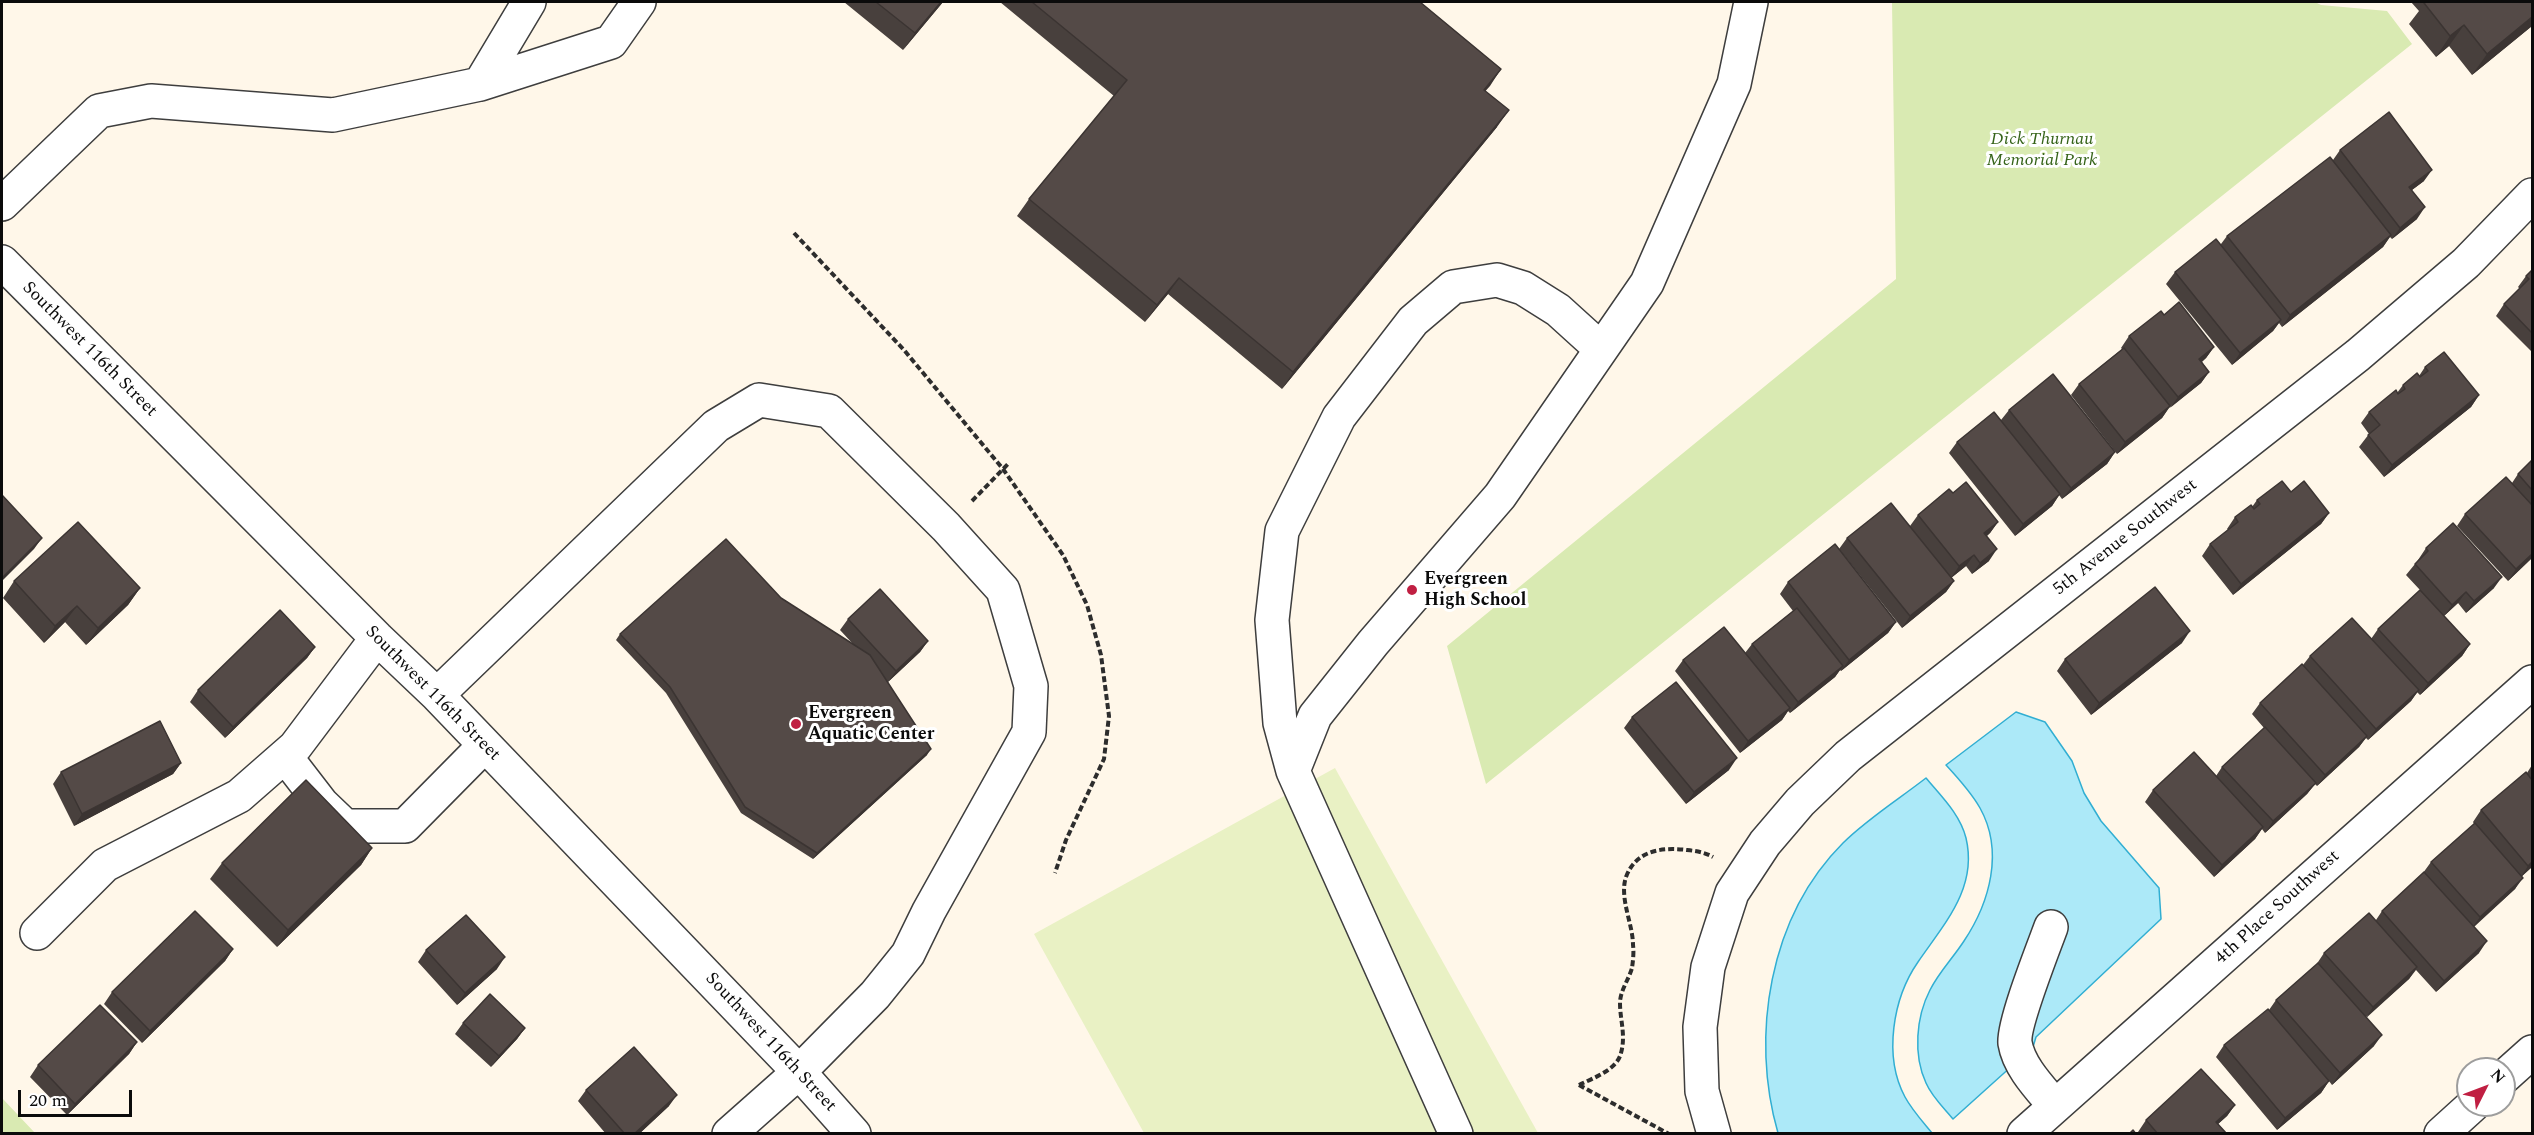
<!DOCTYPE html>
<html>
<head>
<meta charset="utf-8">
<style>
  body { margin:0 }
  #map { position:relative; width:2534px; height:1135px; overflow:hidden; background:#fff7e9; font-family:Spectral,serif }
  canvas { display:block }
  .frame { position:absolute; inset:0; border:3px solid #0b0b0b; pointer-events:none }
  .north { position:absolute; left:2456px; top:1057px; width:60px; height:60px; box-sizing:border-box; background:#fff; border:2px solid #9d9d9d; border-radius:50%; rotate:48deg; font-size:16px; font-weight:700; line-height:24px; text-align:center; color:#0b0b0b }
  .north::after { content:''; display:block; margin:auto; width:21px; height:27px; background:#c01f42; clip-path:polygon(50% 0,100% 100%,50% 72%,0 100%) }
  .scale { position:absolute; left:18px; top:1090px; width:114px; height:27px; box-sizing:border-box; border:3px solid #0b0b0b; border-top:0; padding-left:8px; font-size:18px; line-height:21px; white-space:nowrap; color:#0b0b0b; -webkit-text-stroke:4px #fff; paint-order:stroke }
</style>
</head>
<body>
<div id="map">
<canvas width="2534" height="1135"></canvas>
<div class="frame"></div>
<div class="north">N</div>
<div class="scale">20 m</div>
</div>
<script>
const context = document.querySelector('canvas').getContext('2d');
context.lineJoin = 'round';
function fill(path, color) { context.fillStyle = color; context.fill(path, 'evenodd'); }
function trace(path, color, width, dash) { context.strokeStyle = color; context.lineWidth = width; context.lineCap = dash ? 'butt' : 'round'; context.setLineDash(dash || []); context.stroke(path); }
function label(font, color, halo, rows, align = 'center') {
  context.font = font + ' Spectral,serif'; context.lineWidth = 6; context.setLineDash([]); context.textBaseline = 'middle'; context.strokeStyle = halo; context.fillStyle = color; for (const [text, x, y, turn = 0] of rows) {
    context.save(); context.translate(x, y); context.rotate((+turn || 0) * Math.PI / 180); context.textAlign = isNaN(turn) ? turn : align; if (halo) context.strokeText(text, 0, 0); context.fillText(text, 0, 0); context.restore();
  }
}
fill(new Path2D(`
  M1892 2H2315L2321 5 2387 11 2412 44 1486 784 1447 646 1896 279Z
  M2 1098 35 1133H2Z`), '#d9eab2');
fill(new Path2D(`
  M1335 768 1538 1133H1144L1034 934Z`), '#e9f1c4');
const water = new Path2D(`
  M2016 712 2045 722 2072 761 2084 793 2101 821 2159 888 2161 919 2036 1037 2033 1047 1953 1119C1944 1108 1932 1097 1926 1083 1913 1055 1916 1017 1930 990 1939 972 1953 958 1964 941 1990 902 2004 851 1980 808 1971 792 1958 778 1946 765Z
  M1926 778C1941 796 1960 814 1966 838 1978 888 1944 924 1918 962 1893 998 1883 1056 1905 1097 1912 1110 1923 1122 1932 1133H1778C1750 1036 1769 917 1843 843 1867 819 1899 799 1926 778Z`);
fill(water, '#ace9f8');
trace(water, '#31aed2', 1.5);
const minor = new Path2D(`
  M480 84 529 2
  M2 204 99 111 151 101 333 115 480 84 611 42 639 2
  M2 262 377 638 437 695 799 1072 854 1134
  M437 695 716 426 759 400 829 411 946 527 1003 590 1031 686 1029 732 929 911 908 954 875 995 799 1072 729 1134
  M285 756 322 804 345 826H405L485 745
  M1293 771 1280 723 1272 620 1282 531 1339 417 1413 321 1453 287 1497 280 1523 288 1558 310 1601 349
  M2051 927C2043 949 2013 1024 2015 1043 2019 1067 2040 1088 2055 1106
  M37 933 105 865 239 796 295 747 377 638
  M2504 1077 2532 1052
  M1456 1134 1293 771 1315 716 1373 643 1500 496 1647 283 1734 84 1751 2
  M1714 1134 1702 1091 1700 1027 1708 967 1732 893 1765 843 1800 802 1848 756 2358 355 2466 263 2532 195
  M2024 1134 2532 682
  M2441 1134 2473 1105`);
trace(minor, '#3e3e3e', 36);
trace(new Path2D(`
  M794 233 904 350 1003 469 1063 555 1087 605 1101 655 1109 716 1104 759 1066 840 1055 873
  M972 501 1009 463
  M1579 1085C1593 1078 1617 1070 1621 1053 1626 1035 1620 1020 1620 1003 1620 991 1629 979 1632 968 1633 961 1634 952 1633 945 1633 924 1619 898 1626 877 1636 850 1662 847 1687 850 1696 851 1704 852 1713 857
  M1579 1085 1669 1134`), '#2d2d2d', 4, [6, 3]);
trace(minor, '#fff', 33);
fill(new Path2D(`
  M844 2H943L903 50Z
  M1000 2H1420L1501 69 1485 91 1497 127 1282 389 1168 294 1145 322 1017 216 1029 199 1114 96Z
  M2411 2H2532V26L2472 75 2449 46 2436 57 2409 24 2419 11Z
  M2340 150 2424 181 2412 190 2417 219 2392 239 2390 237 2383 247 2282 327 2279 323 2273 331 2232 365 2166 284 2175 272 2221 244 2227 236 2333 160Z
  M2532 270V352L2496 316 2504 304 2520 289 2518 287 2526 276Z
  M2164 315 2214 347 2206 358 2202 362 2209 372 2201 383 2169 408 2162 418 2117 454 2071 395 2079 384 2122 349 2121 348 2129 336Z
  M2425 367 2479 395 2471 407 2384 477 2359 447 2369 434 2361 423 2369 412 2397 393 2403 385 2419 376Z
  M2009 410 2115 452 2107 464 2062 499 2059 495 2052 506 2015 536 1949 453 1957 442 2001 420Z
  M2532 460V558L2508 581 2457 526 2465 514 2512 483 2518 474Z
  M2291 492 2329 513 2321 524 2233 595 2202 556 2210 544 2228 530 2227 529 2235 517 2252 507 2257 500Z
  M1953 493 1998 522 1990 533 1987 536 1989 561 1972 574 1966 566 1951 578 1954 581 1946 592 1902 628 1839 549 1847 538 1910 526 1918 515Z
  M2426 548 2494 588 2466 613 2458 603 2444 616 2470 644 2462 656 2420 695 2417 692 2411 701 2368 740 2366 738 2359 747 2317 786 2315 784 2307 794 2265 833 2262 829 2255 839 2214 877 2145 802 2153 790 2216 776 2222 767 2264 728 2252 714 2260 703 2303 665 2310 656 2371 639 2378 629 2420 590 2406 575 2415 564 2418 560Z
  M14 581 140 588 128 605 86 645 65 622 44 643 3 598Z
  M1788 582 1896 622 1888 633 1841 671 1840 670 1835 677 1790 713 1788 711 1782 720 1740 753 1675 671 1683 660 1745 653 1752 644 1793 611 1780 594Z
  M781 598 853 644 840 630 848 619 928 641 920 652 888 682 927 755 813 859 741 813 666 693 616 640 620 634Z
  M2182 643 2091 715 2057 671 2065 659Z
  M315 647 307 658 225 738 190 702 198 690Z
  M1632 717 1729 770 1686 804 1624 728Z
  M181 763 173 774 74 826 53 784 61 772Z
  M2532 765V867L2522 876 2515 889 2474 927 2479 953 2436 992 2416 970 2409 979 2366 1017 2374 1046 2332 1085 2329 1081 2321 1093 2277 1130 2216 1057 2224 1045 2269 1010 2276 1000 2316 965 2324 953 2376 920 2382 911 2423 873 2431 862 2474 824 2473 822 2481 810 2527 773Z
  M372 848 361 865 277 947 210 879 222 863Z
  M233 949 225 961 142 1043 104 1004 112 992Z
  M426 950 497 969 457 1005 418 962Z
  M463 1023 525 1028 517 1039 491 1067 455 1034Z
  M137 1042 129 1054 67 1115 30 1077 38 1065Z
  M586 1090 669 1106 639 1134H606L578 1101Z
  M2235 1105 2227 1116 2218 1124 2227 1134H2139L2138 1132 2146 1120Z`), '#48403d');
fill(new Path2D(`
  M941 2H943L903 50 915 33Z
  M2532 17V26L2472 75 2487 54Z
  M2464 25 2449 46 2436 57 2450 36Z
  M1501 69 1490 86 1472 106 1484 90Z
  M1509 110 1497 127 1282 389 1293 372Z
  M2432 170 2424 181 2401 198 2409 187Z
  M2425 207 2417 219 2392 239 2400 228Z
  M2391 235 2383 247 2282 327 2290 315Z
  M1179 278 1168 294 1145 322 1157 305Z
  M2281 320 2273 331 2232 365 2240 353Z
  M2214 347 2206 358 2191 370 2199 359Z
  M2209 372 2201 383 2170 408 2178 397Z
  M2479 395 2471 407 2384 477 2392 465Z
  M2170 406 2162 418 2117 454 2125 442Z
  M2115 452 2107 464 2062 499 2071 488Z
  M2060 494 2052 506 2015 536 2023 524Z
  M2329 513 2321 524 2233 595 2241 584Z
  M1998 522 1990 533 1976 544 1984 533Z
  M42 538 34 549 2 581V578Z
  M1997 549 1989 561 1972 574 1980 563Z
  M2532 554V558L2508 581 2516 569Z
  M1974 555 1966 566 1951 578 1959 566Z
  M2502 577 2494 588 2466 613 2474 601Z
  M1954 581 1946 592 1902 628 1910 616Z
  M140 588 128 605 86 645 98 628Z
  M2466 592 2458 603 2444 616 2452 605Z
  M77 606 65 622 44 643 55 626Z
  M1896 622 1888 633 1841 671 1849 660Z
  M2190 631 2182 643 2091 715 2099 703Z
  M928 641 920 652 888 682 896 671Z
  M2470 644 2462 656 2420 695 2428 683Z
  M315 647 307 658 225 738 233 727Z
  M1843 666 1835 677 1790 713 1798 702Z
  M2419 690 2411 701 2368 740 2376 729Z
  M1790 708 1782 720 1740 753 1748 741Z
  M2367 736 2359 747 2317 786 2325 775Z
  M931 749 927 755 813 859 817 853Z
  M1737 758 1729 770 1686 804 1694 792Z
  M181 763 173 774 74 826 82 814Z
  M2316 783 2307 794 2265 833 2273 821Z
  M2263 827 2255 839 2214 877 2222 865Z
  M372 848 361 865 277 947 288 930Z
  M2532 862V867L2520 878 2528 866Z
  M2523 878 2515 889 2472 928 2480 917Z
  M2487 941 2479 953 2436 992 2444 981Z
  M233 949 225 961 142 1043 150 1031Z
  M505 957 497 969 457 1005 465 993Z
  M2417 967 2409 979 2365 1019 2373 1007Z
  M525 1028 517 1039 491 1067 499 1056Z
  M2382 1035 2374 1046 2332 1085 2340 1073Z
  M137 1042 129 1054 67 1115 75 1104Z
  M2329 1081 2321 1093 2277 1130 2285 1118Z
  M677 1095 669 1106 639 1134H634Z
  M2235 1105 2227 1116 2208 1133 2216 1122Z`), '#3b3432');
const building = new Path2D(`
  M876 2H941L915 33Z
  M1032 2H1420L1501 69 1484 90 1509 110 1293 372 1179 278 1157 305 1029 199 1127 80Z
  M2426 2H2532V17L2487 54 2464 25 2450 36 2424 3Z
  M2389 112 2432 170 2409 187 2425 207 2400 228 2340 150Z
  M2330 157 2391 235 2290 315 2227 236Z
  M2216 239 2281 320 2240 353 2175 272Z
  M2532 270V333L2504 304 2529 279 2526 276Z
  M2179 302 2214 347 2199 359 2209 372 2178 397 2129 336 2161 311 2164 315Z
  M2124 348 2170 406 2125 442 2079 384Z
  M2444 352 2479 395 2392 465 2368 435 2380 425 2369 412 2396 390 2398 394 2405 389 2403 385 2417 373 2420 377 2428 371 2425 367Z
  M2053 374 2115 452 2071 488 2009 410Z
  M1994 412 2060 494 2023 524 1957 442Z
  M2532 460V490L2518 474Z
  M2506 477 2532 505V554L2516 569 2465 514Z
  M2282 481 2291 492 2304 481 2329 513 2241 584 2210 544 2238 522 2235 517 2251 505 2254 509 2260 504 2257 500Z
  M1966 482 1998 522 1984 533 1997 549 1980 563 1974 555 1959 566 1918 515 1949 489 1953 493Z
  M2 495 42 538 2 578Z
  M1891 503 1954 581 1910 616 1847 538Z
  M78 522 140 588 98 628 77 606 55 626 14 581Z
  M2453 523 2502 577 2474 601 2466 592 2452 605 2415 564 2428 551 2426 548Z
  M726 539 781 598 870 655 931 749 817 853 745 807 670 687 620 634Z
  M1835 544 1896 622 1849 660 1788 582Z
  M2155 587 2190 631 2099 703 2065 659Z
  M880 589 928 641 896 671 848 619Z
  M2420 590 2470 644 2428 683 2378 629Z
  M1797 608 1843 666 1798 702 1752 644Z
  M280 610 315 647 233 727 198 690Z
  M2352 618 2419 690 2376 729 2310 656Z
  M1724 627 1790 708 1748 741 1683 660Z
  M2302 664 2367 736 2325 775 2260 703Z
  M1676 682 1737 758 1694 792 1632 717Z
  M160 721 181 763 82 814 61 772Z
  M2265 727 2316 783 2273 821 2222 767Z
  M2194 752 2263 827 2222 865 2153 790Z
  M2526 772 2532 780V862L2528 866 2481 810Z
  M306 780 372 848 288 930 222 863Z
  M2475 823 2523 878 2480 917 2431 862Z
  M2424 872 2487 941 2444 981 2382 911Z
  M195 911 233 949 150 1031 112 992Z
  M2369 913 2417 967 2373 1007 2324 953Z
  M466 915 505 957 465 993 426 950Z
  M2318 963 2382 1035 2340 1073 2276 1000Z
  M490 994 525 1028 499 1056 463 1023Z
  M100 1005 137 1042 75 1104 38 1065Z
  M2268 1009 2329 1081 2285 1118 2224 1045Z
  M634 1047 677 1095 634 1134H625L586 1090Z
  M2201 1069 2235 1105 2216 1122 2227 1134H2158L2146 1120Z
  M2133 1130 2136 1134H2129Z`);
fill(building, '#544a47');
trace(building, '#3b3432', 1.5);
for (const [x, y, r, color] of [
  [1412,590,6,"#c01f42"],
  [796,724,6,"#c01f42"]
]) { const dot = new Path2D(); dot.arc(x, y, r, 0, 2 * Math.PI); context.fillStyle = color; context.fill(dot); trace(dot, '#fff', 2); }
label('italic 18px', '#36641a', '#fff', [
  ["Dick Thurnau",2042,140],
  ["Memorial Park",2042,161]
]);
label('18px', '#0b0b0b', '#fff', [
  ["Southwest 116th Street",89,350,45],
  ["5th Avenue Southwest",2126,538,-38],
  ["Southwest 116th Street",432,694,45],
  ["4th Place Southwest",2278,908,-42],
  ["Southwest 116th Street",770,1043,47]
]);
label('bold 18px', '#0b0b0b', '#fff', [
  ["Evergreen",1424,580],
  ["High School",1424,601],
  ["Evergreen",808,714],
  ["Aquatic Center",808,735]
], 'left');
</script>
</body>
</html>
